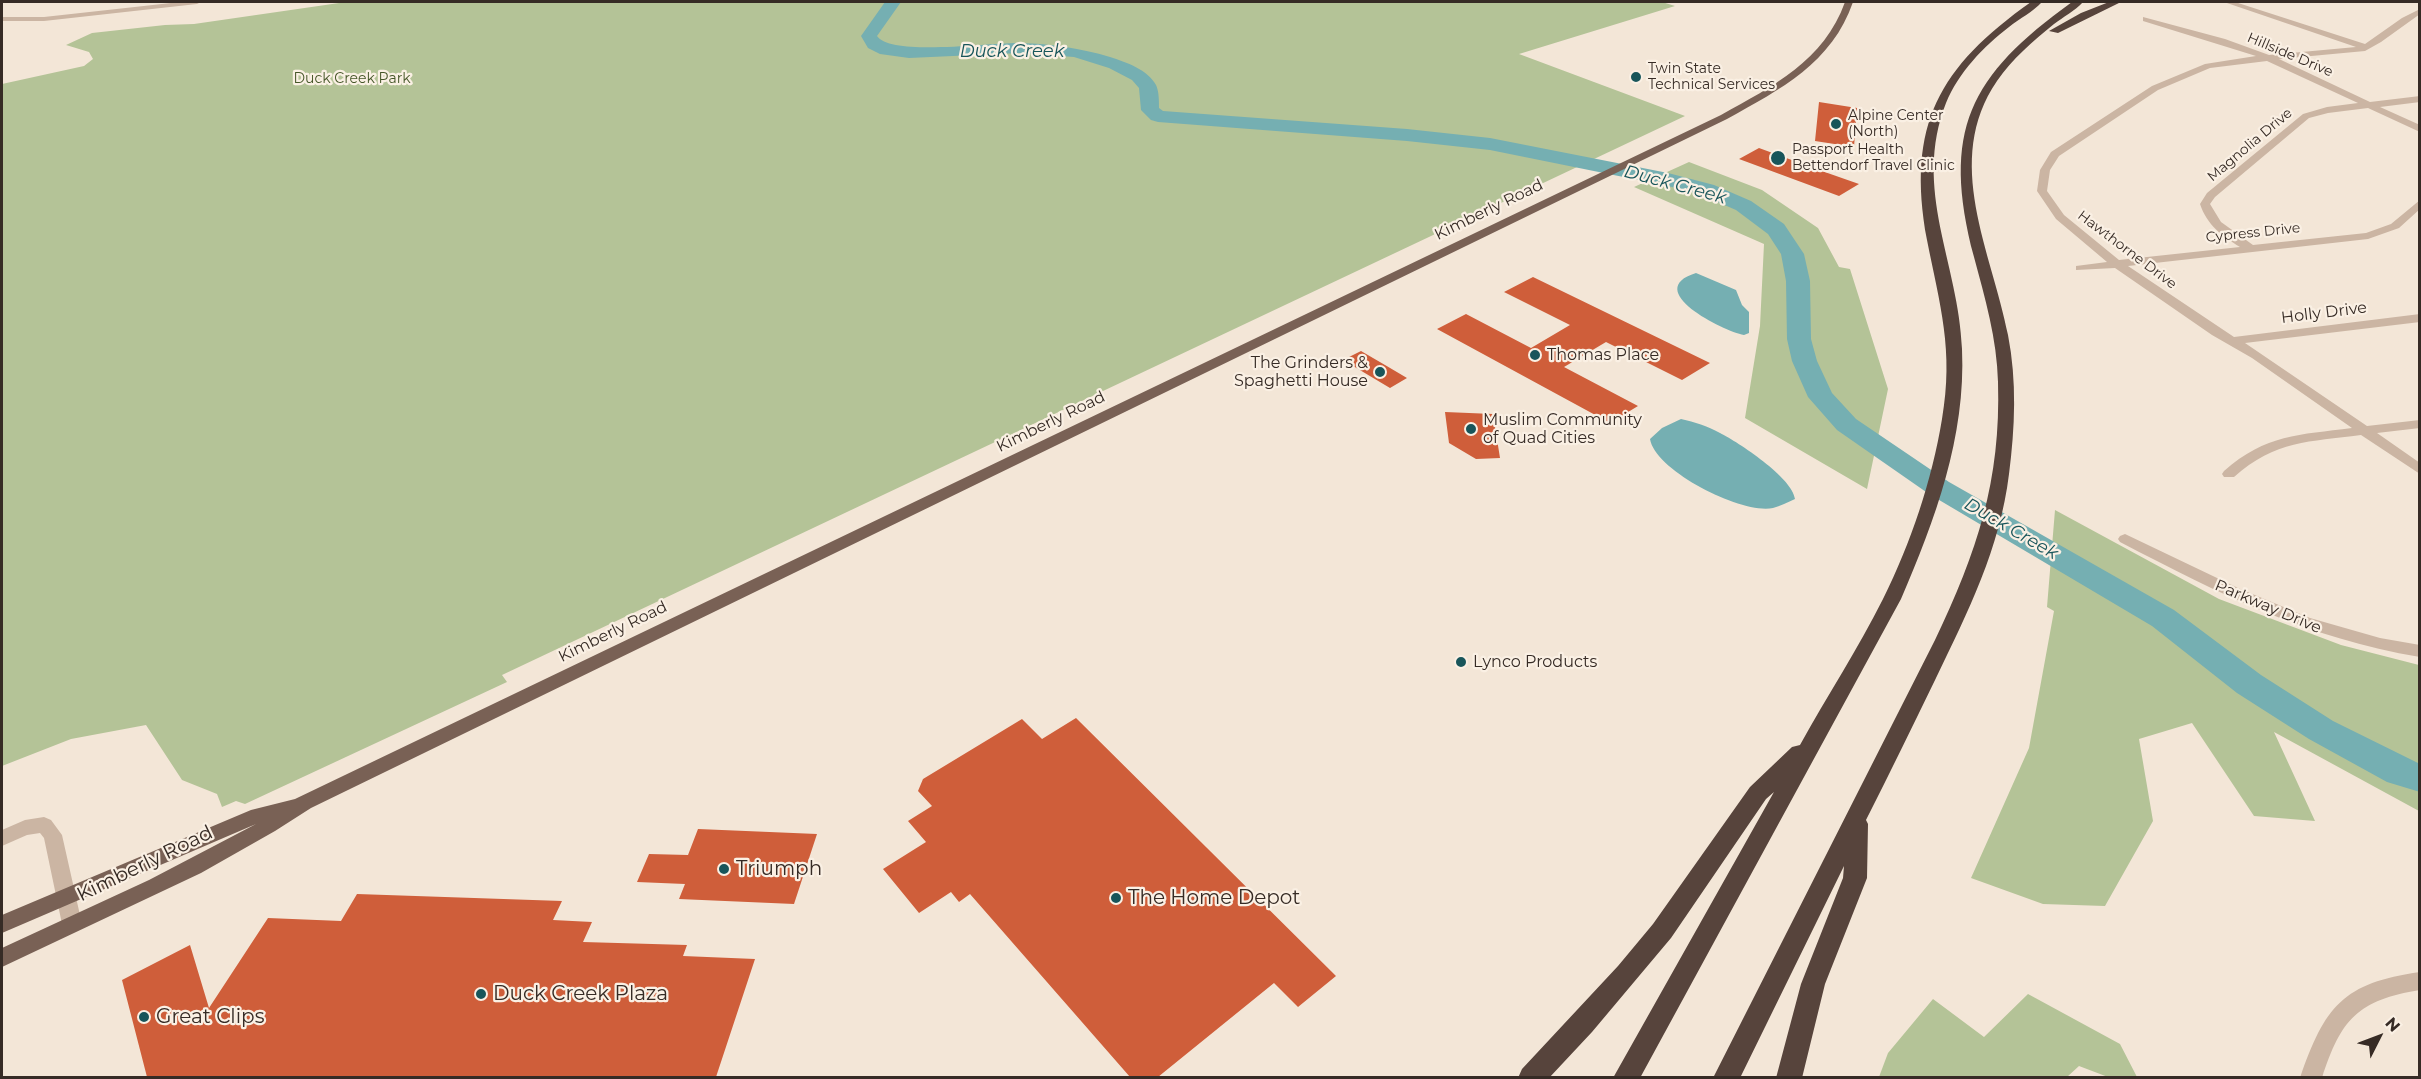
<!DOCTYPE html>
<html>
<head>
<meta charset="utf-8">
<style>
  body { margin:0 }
  #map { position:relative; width:2421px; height:1079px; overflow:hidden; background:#f3e6d7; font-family:Montserrat,sans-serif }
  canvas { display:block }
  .frame { position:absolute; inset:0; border:3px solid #362b25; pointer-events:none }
  .north { position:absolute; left:2349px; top:1007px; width:60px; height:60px; -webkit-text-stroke:4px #faf0e4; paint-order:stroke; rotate:48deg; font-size:16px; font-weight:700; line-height:24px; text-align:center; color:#362b25 }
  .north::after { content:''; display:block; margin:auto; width:21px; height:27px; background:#362b25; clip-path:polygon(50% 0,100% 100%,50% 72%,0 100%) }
</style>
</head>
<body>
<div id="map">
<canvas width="2421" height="1079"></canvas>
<div class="frame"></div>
<div class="north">N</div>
</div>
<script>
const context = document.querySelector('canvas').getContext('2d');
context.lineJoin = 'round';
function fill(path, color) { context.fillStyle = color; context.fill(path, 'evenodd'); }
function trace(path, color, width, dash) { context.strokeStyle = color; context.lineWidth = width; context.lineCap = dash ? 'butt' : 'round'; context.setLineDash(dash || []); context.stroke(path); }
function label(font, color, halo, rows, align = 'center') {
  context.font = font + ' Montserrat,sans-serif'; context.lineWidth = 4.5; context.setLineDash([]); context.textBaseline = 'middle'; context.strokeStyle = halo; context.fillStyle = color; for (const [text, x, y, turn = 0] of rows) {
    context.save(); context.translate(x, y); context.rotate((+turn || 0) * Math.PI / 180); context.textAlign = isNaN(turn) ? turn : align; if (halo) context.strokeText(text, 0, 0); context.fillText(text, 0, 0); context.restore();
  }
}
fill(new Path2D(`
  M346 2H1662L1675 6 1519 54 1685 116 502 675 507 682 245 804 236 801 222 807 217 794 182 780 146 725 71 739 2 766V84L84 66 93 59 89 52 66 45 92 33 165 25 194 24Z
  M1689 162 1762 190 1818 228 1839 267 1850 269 1888 389 1867 489 1745 418 1760 326 1764 244 1634 187Z
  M2055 510 2219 599 2341 645 2419 665V811L2274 732 2315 821 2254 816 2192 723 2139 739 2153 821 2105 906 2043 904 1971 878 2029 748 2054 611 2047 607Z
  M2028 994 2120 1044 2137 1077H2108L2079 1066 2067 1077H1879L1888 1053 1933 999 1984 1037Z`), '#b4c397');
fill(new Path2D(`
  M1696 273 1736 290 1742 305 1749 312V333L1744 335C1723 331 1641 290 1696 273Z
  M1681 419C1695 422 1707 426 1720 433 1738 442 1793 478 1795 499 1788 502 1780 506 1773 508 1743 515 1655 471 1650 439L1662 428Z`), '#75afb2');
fill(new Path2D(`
  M885 2H901L877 36C891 57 993 42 1020 43 1052 44 1080 48 1110 57 1126 62 1148 70 1156 85 1159 91 1159 101 1159 108L1163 111 1407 129 1490 138 1668 173 1714 185 1751 201 1784 224 1804 254 1810 281 1811 339 1817 361 1832 393 1856 419 1949 482 2174 610 2261 675 2333 721 2420 764V792L2387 782 2309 739 2237 693 2152 626 1929 494 1837 430 1808 397 1792 361 1787 339 1786 281 1781 254 1768 234 1736 210 1699 194 1668 186 1490 150 1407 141 1158 122 1151 120 1141 110 1139 88 1132 80 1109 68 1074 57 1019 53 909 58 880 54 868 48 861 36Z`), '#75afb2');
fill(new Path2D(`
  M1819 102 1857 108 1854 147 1815 141Z
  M1759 148 1819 170 1859 184 1839 196 1739 159Z
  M1533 277 1710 363 1682 380 1606 342 1564 367 1638 406 1610 423 1437 329 1466 314 1531 348 1570 325 1504 292Z
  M1361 351 1385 365 1407 378 1390 388 1343 360Z
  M1445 412 1493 414 1500 458 1476 459 1449 443Z
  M1076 718 1336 976 1298 1007 1274 983 1158 1077H1130L970 894 959 902 951 892 919 913 883 869 926 842 908 821 932 806 918 791 923 779 1022 719 1042 739Z
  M698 829 817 834 794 904 679 899 685 884 637 882 649 854 688 855Z
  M357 894 562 901 553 920 592 922 583 942 687 945 683 956 755 959 716 1077H147L122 980 190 945 209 1008 268 918 341 921Z`), '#cf5e3a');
fill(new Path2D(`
  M180 2H201L197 4 44 21H2V17H44Z
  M2224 2H2235L2365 44 2402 18 2420 9V14L2381 42 2365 51 2279 59 2370 102 2420 96V102L2380 107 2420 125V132L2368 108 2328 113 2309 118 2215 197 2210 204 2221 222 2253 245 2366 233 2391 224 2420 200V209L2399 228 2368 239 2128 266 2234 337 2420 314V322L2245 343 2367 426 2420 420V428L2377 433 2420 463V474L2361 435C2309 442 2276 440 2234 477H2224L2222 474 2224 471C2266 434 2299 435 2352 428L2252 358 2212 335 2115 268 2076 270V266L2107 262 2056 219 2037 191 2040 170 2051 152 2152 86 2205 64 2256 56 2143 21V17L2225 39 2269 55 2356 47ZM2267 61 2358 103 2327 107 2303 114 2207 193 2200 204C2207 225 2222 236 2240 247L2119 260 2064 215 2047 191 2050 170 2059 156 2158 90 2210 68Z
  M2125 534 2238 588 2310 618 2380 638 2420 645V657C2307 638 2220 594 2120 542L2118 539 2120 536Z
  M44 817 51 820 62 835 82 924 79 930 72 933 65 930 62 924 44 838 40 833 27 835 2 846V830L25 820Z
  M2420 972V990C2358 1000 2341 1019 2322 1078H2300C2325 1006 2343 983 2420 972Z`), '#cbb5a3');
fill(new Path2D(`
  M1845 2H1853C1832 63 1781 89 1727 119L311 808 275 831 201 873 2 967V948L149 880 256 824 2 933V915L251 810 295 799 1721 115C1773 86 1824 61 1845 2Z`), '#796155');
fill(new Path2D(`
  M2031 2H2042C2033 12 2020 18 2009 27 1984 46 1958 73 1946 103 1912 190 1959 263 1962 349 1966 437 1935 520 1901 599L1640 1078H1613L1774 792 1766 799 1671 938 1592 1032 1549 1078H1518L1522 1069 1618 966 1653 924 1750 787 1792 747 1800 745C1827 696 1858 649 1883 599 1911 543 1932 480 1942 419 1954 350 1940 306 1927 240 1906 125 1939 67 2031 2Z
  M2072 2H2083C2075 11 2063 17 2054 24 2033 41 2012 59 1997 81 1942 161 1992 252 2008 335 2017 381 2015 428 2009 474 2000 548 1968 612 1936 678 1913 725 1890 773 1866 820L1868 824 1867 878 1825 984 1802 1078H1776L1801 984 1843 878 1844 866 1740 1078H1713L1935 640C1977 552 2001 481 1998 382 1997 339 1985 298 1974 257 1941 131 1969 76 2072 2Z
  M2109 2H2121L2058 33 2049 31 2081 13Z`), '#57443c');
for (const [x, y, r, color] of [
  [1636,77,6,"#18555a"],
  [1836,124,6,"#18555a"],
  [1778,158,8,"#18555a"],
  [1535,355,6,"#18555a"],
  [1380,372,6,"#18555a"],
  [1471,429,6,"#18555a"],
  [1461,662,6,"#18555a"],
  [724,869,6,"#18555a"],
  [1116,898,6,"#18555a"],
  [481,994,6,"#18555a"],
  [144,1017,6,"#18555a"]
]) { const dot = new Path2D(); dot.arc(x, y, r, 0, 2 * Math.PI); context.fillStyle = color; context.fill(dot); trace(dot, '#faf0e4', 2); }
label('14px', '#362b25', '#faf0e4', [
  ["Hillside Drive",2290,55,23],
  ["Magnolia Drive",2250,145,-40],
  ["Cypress Drive",2253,233,-6],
  ["Hawthorne Drive",2127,250,37]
]);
label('14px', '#362b25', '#faf0e4', [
  ["Twin State",1648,69],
  ["Technical Services",1648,85],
  ["Alpine Center",1848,116],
  ["(North)",1848,132],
  ["Passport Health",1792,150],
  ["Bettendorf Travel Clinic",1792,166]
], 'left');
label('14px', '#455628', '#faf0e4', [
  ["Duck Creek Park",352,79]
]);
label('16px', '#362b25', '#faf0e4', [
  ["Kimberly Road",1489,210,-26],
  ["Holly Drive",2324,313,-7],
  ["Kimberly Road",1051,422,-26],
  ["Parkway Drive",2268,607,23],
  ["Kimberly Road",613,632,-26]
]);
label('16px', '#362b25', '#faf0e4', [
  ["Thomas Place",1547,355],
  ["The Grinders &",1368,363,"right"],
  ["Spaghetti House",1368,381,"right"],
  ["Muslim Community",1483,420],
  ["of Quad Cities",1483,438],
  ["Lynco Products",1473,662]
], 'left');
label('italic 18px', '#18555a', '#faf0e4', [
  ["Duck Creek",1012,52],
  ["Duck Creek",1675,185,15],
  ["Duck Creek",2011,529,30]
]);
label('20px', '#362b25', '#faf0e4', [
  ["Kimberly Road",145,864,-26]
]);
label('20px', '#362b25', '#faf0e4', [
  ["Triumph",736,869],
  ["The Home Depot",1128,898],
  ["Duck Creek Plaza",493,994],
  ["Great Clips",156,1017]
], 'left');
</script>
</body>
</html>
